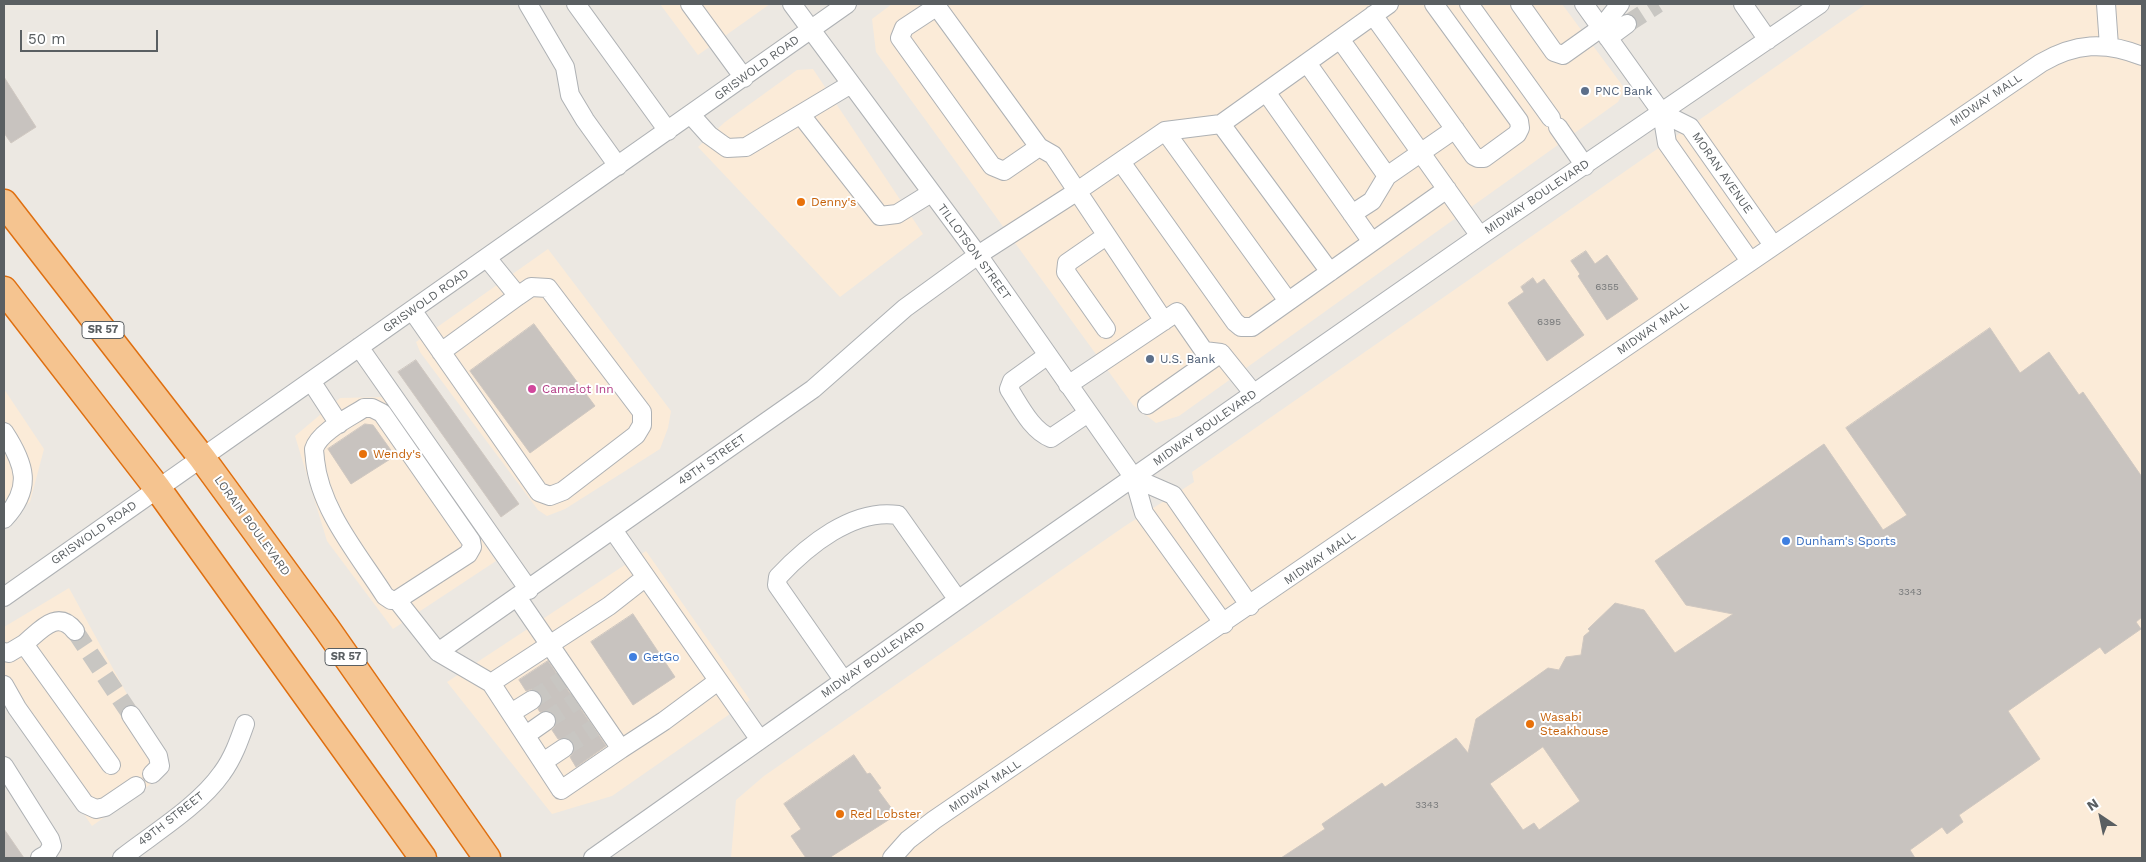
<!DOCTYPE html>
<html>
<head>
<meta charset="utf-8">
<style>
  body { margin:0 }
  #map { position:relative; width:2146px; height:862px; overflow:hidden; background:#ece8e2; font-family:"Work Sans",sans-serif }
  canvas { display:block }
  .frame { position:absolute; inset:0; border:5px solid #5a5f62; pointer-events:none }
  .north { position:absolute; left:2076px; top:792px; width:50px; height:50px; -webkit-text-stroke:4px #fff; paint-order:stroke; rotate:326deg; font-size:14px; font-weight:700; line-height:20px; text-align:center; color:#5a5f62 }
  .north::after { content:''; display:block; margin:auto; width:18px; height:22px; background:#5a5f62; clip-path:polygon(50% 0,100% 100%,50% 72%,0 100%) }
  .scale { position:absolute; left:20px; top:30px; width:138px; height:22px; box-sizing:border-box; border:2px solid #5a5f62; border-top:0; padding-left:6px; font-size:15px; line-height:18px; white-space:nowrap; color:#5a5f62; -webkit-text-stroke:4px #fff; paint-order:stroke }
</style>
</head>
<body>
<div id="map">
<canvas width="2146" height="862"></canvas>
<div class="frame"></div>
<div class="north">N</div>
<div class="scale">50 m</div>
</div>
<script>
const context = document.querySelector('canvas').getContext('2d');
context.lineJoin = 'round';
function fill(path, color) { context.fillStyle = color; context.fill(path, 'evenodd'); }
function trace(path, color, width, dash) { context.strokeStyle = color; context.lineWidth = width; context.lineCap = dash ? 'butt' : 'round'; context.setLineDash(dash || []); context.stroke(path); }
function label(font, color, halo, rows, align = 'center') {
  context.font = font + ' "Work Sans",sans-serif'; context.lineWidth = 4; context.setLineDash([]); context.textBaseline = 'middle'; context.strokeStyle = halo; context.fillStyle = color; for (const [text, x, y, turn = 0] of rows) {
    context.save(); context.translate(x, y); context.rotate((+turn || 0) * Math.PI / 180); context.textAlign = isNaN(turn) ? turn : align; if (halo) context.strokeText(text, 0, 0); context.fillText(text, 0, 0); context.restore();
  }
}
fill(new Path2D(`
  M660 4H770L698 55Z
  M892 4H1562L1625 89 1618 102 1179 416 1156 423 1133 405 876 52 872 19Z
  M1866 4H2142V858H731L736 800 764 776 1125 526 1194 482 1192 472Z
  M813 69 923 234 840 297 698 147 725 122 797 70Z
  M548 249 671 411 668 428 660 449 565 509 547 516 538 510 420 352 416 342Z
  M4 389 44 449 30 502 4 522Z
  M383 397 496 561 393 629 327 541 295 436 340 398Z
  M646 551 750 700 612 796 552 814 447 682Z
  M69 588 169 771 92 826 4 696V627Z`), '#fbebd8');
const building = new Path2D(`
  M4 77 36 127 11 143 4 133Z
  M1586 251 1595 264 1607 255 1638 299 1607 320 1578 276 1580 274 1571 261Z
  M1533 278 1537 284 1544 279 1584 335 1547 361 1508 303 1524 292 1521 287Z
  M534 324 595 406 530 453 470 371Z
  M1990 328 2020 373 2049 352 2079 395 2083 392 2142 477V617L2136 622 2141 629 2105 654 2100 647 2008 711 2040 759 1959 815 1963 822 1947 834 1942 827 1910 850 1915 858H1281L1325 829 1322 824 1382 783 1385 787 1456 738 1468 753 1476 719 1548 668 1559 670 1566 657 1581 655 1584 636 1590 631 1588 629 1615 603 1644 610 1675 653 1733 614 1686 605 1655 561 1824 444 1883 530 1907 515 1846 428ZM1543 747 1580 801 1539 830 1534 823 1523 830 1490 784Z
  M416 360 519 504 501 517 398 372Z
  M365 424 373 425 395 456 351 484 328 449Z
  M633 614 675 677 633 705 591 642Z
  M548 661 606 746 576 767 570 757 574 752 573 743 568 738 558 739 552 730 556 725 555 715 550 711 540 712 538 709 543 700 541 694 532 689 526 691 519 680Z
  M854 755 867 774 870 773 881 788 878 790 895 813 892 815 893 817 829 858H806L791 836 801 829 784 804Z
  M4 829 24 858H4Z`);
fill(building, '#c8c3bf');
trace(building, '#d0c8c1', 1);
trace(new Path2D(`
  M1627 24 1658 4
  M75 631 131 715
  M532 700 562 680
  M546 721 576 701
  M564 748 594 728`), '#c8c6c2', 18, [18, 9]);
const minor = new Path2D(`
  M528 4 565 67 570 95 585 120 618 166
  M576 4 668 131
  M690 4 744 78
  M792 4 978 255 1134 478 1144 513 1224 624
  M935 4 1039 147 1053 155 1164 321
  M1469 4 1551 118
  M1520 4 1554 52 1563 55 1601 28 1620 4
  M1584 4 1662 113 1667 143 1750 261
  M1743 4 1768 40
  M2106 4 2109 46
  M936 7 904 28 900 38 992 166 1004 171 1039 147
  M1373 15 1474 156 1478 158H1484L1517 134 1520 128 1519 121 1434 4
  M1608 38 1627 24
  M1340 39 1480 236
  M1307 63 1387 176
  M1266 92 1372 242
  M1662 113 1690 127 1773 245
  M691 115 709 135 727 148 746 147 851 84
  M801 115 880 216 897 214 931 193
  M1221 124 1330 272
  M1558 127 1585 166
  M1165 131 1288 301
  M1121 162 1235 322 1241 327H1252L1447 189
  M1352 214 1372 201 1387 176 1455 129
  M1106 236 1067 263 1066 272 1106 329
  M412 310 539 492 550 496 563 491 636 435 642 425V412L548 288 531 287 518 296 487 258
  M359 347 529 590
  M441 352 518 296
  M1048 355 1012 381 1009 389C1020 406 1032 431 1051 438L1088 413
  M311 381 339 424
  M1068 385 1177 312 1204 351 1221 353 1254 394
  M1147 405 1221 353
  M364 408H372L382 413 471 541 472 547 468 554 397 600H391L385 596C359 555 320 510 315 460 315 457 314 452 314 449 319 432 350 417 364 408Z
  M4 432C25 464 33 488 4 519
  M1134 478 1173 495 1250 606
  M613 530 760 740
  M4 597 847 4
  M517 597 621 749 664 721 718 681
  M397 600 438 652 491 683
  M24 644C40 631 57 608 75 631
  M4 652 9 653 24 644 111 765
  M438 652 813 389 905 308 978 255 1076 192 1165 131 1221 124 1389 4
  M844 681 777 585 778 577C807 546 853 508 898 515L958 600
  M4 685 17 708 85 804 96 809 105 807 136 786
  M511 713 532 700
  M131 715 158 756 160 766 152 774
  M526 735 546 721
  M621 749 561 790 491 683 609 606 646 577
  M543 762 564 748
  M4 766 50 839 52 846 47 854 40 858
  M122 858C154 833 199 806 222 773 233 758 239 741 245 724
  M593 858 996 573 1480 236 1820 4
  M892 858 908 840 934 820C1304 570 1670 313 2041 63 2075 43 2105 41 2142 56`);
const highway = new Path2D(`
  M4 203 202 458 327 629 487 858
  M4 290 158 489 423 858`);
trace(minor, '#aeb1b4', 20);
trace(highway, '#df6f10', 29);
trace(minor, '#fff', 18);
trace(highway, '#f5c490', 26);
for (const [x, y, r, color] of [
  [1585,91,5,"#5c6f8a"],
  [801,202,5,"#e8710a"],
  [1150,359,5,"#5c6f8a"],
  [532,389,5,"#d1479c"],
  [363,454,5,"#e8710a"],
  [1786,541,5,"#3f7fe0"],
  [633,657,5,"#3f7fe0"],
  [1530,724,5,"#e8710a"],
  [840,814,5,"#e8710a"]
]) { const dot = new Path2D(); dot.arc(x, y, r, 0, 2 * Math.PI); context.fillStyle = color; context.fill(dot); trace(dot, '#fff', 2); }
label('10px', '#767879', null, [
  ["6355",1607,287],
  ["6395",1549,322],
  ["3343",1910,592],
  ["3343",1427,805]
]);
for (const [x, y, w] of [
  [103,330,42],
  [346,657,42]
]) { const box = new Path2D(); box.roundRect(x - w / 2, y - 8.5, w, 17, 4); context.fillStyle = '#fff'; context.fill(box); trace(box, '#5a5f62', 1); }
label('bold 11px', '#5a5f62', null, [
  ["SR 57",103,330],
  ["SR 57",346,657]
]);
label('12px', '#5a5f62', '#fff', [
  ["GRISWOLD ROAD",757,68,-36],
  ["MIDWAY MALL",1986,100,-34],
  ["MORAN AVENUE",1722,173,55],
  ["MIDWAY BOULEVARD",1537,197,-34],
  ["TILLOTSON STREET",974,252,54],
  ["GRISWOLD ROAD",426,301,-35],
  ["MIDWAY MALL",1653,328,-35],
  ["MIDWAY BOULEVARD",1205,428,-35],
  ["49TH STREET",712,460,-35],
  ["LORAIN BOULEVARD",252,526,54],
  ["GRISWOLD ROAD",94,533,-35],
  ["MIDWAY MALL",1320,558,-35],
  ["MIDWAY BOULEVARD",873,660,-35],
  ["MIDWAY MALL",985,786,-34],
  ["49TH STREET",171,819,-38]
]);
label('12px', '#4e5e75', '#fff', [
  ["PNC Bank",1595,91],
  ["U.S. Bank",1160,359]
], 'left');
label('12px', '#c56008', '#fff', [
  ["Denny's",811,202],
  ["Wendy's",373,454],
  ["Wasabi",1540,717],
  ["Steakhouse",1540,731],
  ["Red Lobster",850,814]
], 'left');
label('12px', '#b23c85', '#fff', [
  ["Camelot Inn",542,389]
], 'left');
label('12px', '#366cbe', '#fff', [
  ["Dunham's Sports",1796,541],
  ["GetGo",643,657]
], 'left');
</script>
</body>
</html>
